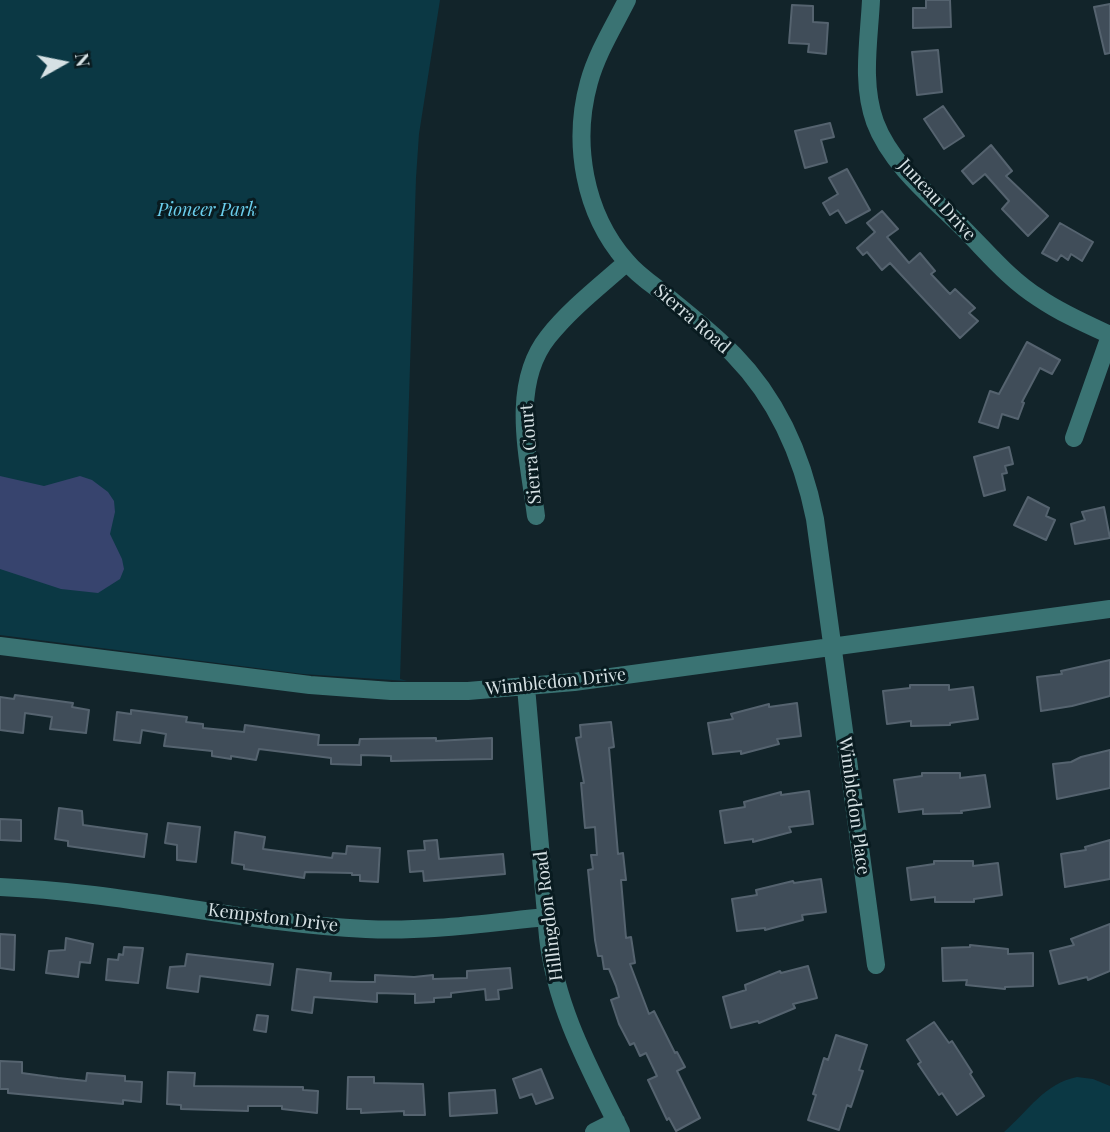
<!DOCTYPE html>
<html>
<head>
<meta charset="utf-8">
<style>
  body { margin:0 }
  #map { position:relative; width:1110px; height:1132px; overflow:hidden; background:#12242a; font-family:"Playfair Display",serif }
  canvas { display:block }
  .north { position:absolute; left:28px; top:28px; width:70px; height:70px; -webkit-text-stroke:5px #091b20; paint-order:stroke; rotate:81deg; font-size:19px; font-weight:700; line-height:28px; text-align:center; color:#d6e1e4 }
  .north::after { content:''; display:block; margin:auto; width:24px; height:32px; background:#d6e1e4; clip-path:polygon(50% 0,100% 100%,50% 72%,0 100%) }
</style>
</head>
<body>
<div id="map">
<canvas width="1110" height="1132"></canvas>
<div class="north">N</div>
</div>
<script>
const context = document.querySelector('canvas').getContext('2d');
context.lineJoin = 'round';
function fill(path, color) { context.fillStyle = color; context.fill(path, 'evenodd'); }
function trace(path, color, width, dash) { context.strokeStyle = color; context.lineWidth = width; context.lineCap = dash ? 'butt' : 'round'; context.setLineDash(dash || []); context.stroke(path); }
function label(font, color, halo, rows, align = 'center') {
  context.font = font + ' "Playfair Display",serif'; context.lineWidth = 6; context.setLineDash([]); context.textBaseline = 'middle'; context.strokeStyle = halo; context.fillStyle = color; for (const [text, x, y, turn = 0] of rows) {
    context.save(); context.translate(x, y); context.rotate((+turn || 0) * Math.PI / 180); context.textAlign = isNaN(turn) ? turn : align; if (halo) context.strokeText(text, 0, 0); context.fillText(text, 0, 0); context.restore();
  }
}
fill(new Path2D(`
  M0 0H440L419 134 416 178 400 679 407 681 303 674 0 635Z
  M1077 1077 1093 1079 1110 1086V1132H1004C1028 1111 1045 1083 1077 1077Z`), '#0b3844');
fill(new Path2D(`
  M0 476 44 486 80 476 92 480 108 492 114 501 115 512 110 534 122 559 124 569 120 579 98 593 61 589 0 569Z`), '#37446e');
const building = new Path2D(`
  M926 0H950L951 27 913 28V8H926Z
  M1110 4V53L1105 54 1094 7Z
  M792 5 813 6V22L828 23 826 54 808 52 809 44 789 43Z
  M938 50 942 92 917 95 912 52Z
  M943 106 964 136 944 149 924 119Z
  M830 123 834 137 821 140 827 162 805 168 795 131Z
  M991 145 1012 171 1006 176 1048 216 1028 236 1002 209 1009 201 985 174 973 184 962 171Z
  M847 169 870 210 846 223 838 210 830 215 823 203 838 194 829 178Z
  M882 211 898 229 887 237 909 263 920 253 935 271 931 274 950 294 955 289 975 308 969 313 978 321 960 338 890 263 882 270 867 252 863 255 857 248 875 232 867 223Z
  M1060 223 1093 242 1082 261 1071 254 1068 260 1061 255 1057 261 1042 253Z
  M1027 342 1060 360 1052 374 1040 368 1022 402 1024 403 1018 419 1002 414 998 428 979 422 990 391 999 394Z
  M1009 447 1013 464 1005 466 1007 473 1002 474 1005 490 984 496 974 457Z
  M1028 497 1049 508 1046 516 1055 520 1046 540 1014 525Z
  M1104 507 1110 538 1075 544 1071 524 1085 520 1082 512Z
  M1110 660V696L1072 706 1041 711 1037 677 1062 674 1061 671Z
  M910 685H949V690L973 687 978 719 950 723V725L911 726V721L887 724 883 691 910 688Z
  M15 695 73 703 72 707 89 710 86 733 50 729 52 717 25 713 23 733 0 730V697L14 699Z
  M797 703 801 736 777 739 779 744 741 754V751L713 754 708 723 733 719 731 714 769 704V707Z
  M131 710 187 717 186 722 203 724V728L244 732 245 725 319 735 318 745H359L360 739 436 738V741L492 738V759L391 761V756L361 755V765L331 764V758L259 749 256 760 231 756V759L212 756V751L164 746 166 734 142 730 140 743 114 740 117 712 131 714Z
  M611 722 614 747 609 748 618 854 623 853 626 880H621L626 938 631 937 635 963 630 964 649 1014 654 1011 675 1053 677 1052 685 1067 677 1071 700 1118 676 1131 669 1118 667 1120 648 1080 657 1076 646 1053 640 1056 634 1043 630 1045 619 1024 611 1000 619 997 616 986 609 969H604L602 956H598L595 940 588 870 593 869 591 855H597L595 827 585 828 581 783H584L576 738 581 737 580 725Z
  M1110 750V788L1057 799 1053 764 1071 762 1081 757Z
  M922 773H960V778L985 775 990 807 961 811 962 813 923 814V809L899 812 894 780 922 776Z
  M809 791 813 824 789 827 791 832 753 842V839L725 843 720 811 745 807 744 802 781 792V795Z
  M59 808 82 811 83 825 147 834 144 857 68 846V841L55 839Z
  M0 819 21 820V841L0 840Z
  M168 823 200 827 196 862 177 860V845L165 843Z
  M235 832 265 837 263 849 332 858 333 853 346 854 347 846 380 848 378 882 360 881V875H352V873L305 872 304 878 244 869V865L232 863Z
  M437 840 439 859 503 854 505 874 424 881 423 871 410 872 408 851 425 850 424 841Z
  M1110 840V879L1065 887 1061 854 1086 850 1085 847Z
  M934 861H973V866L998 863 1002 895 974 899V902H935V897L911 900 907 868 934 864Z
  M821 879 826 912 802 915 803 920 765 930V928L737 931 732 899 757 895 756 890 793 881 794 883Z
  M1110 924V971L1088 980 1087 977 1059 984 1050 951 1074 945 1071 939Z
  M0 934 15 935 14 970 0 968Z
  M66 938 93 944 90 963 80 962 78 977 46 973 49 951 65 950Z
  M970 945 1008 949V954L1033 953V986L1005 987V989L966 985 967 980 943 981 942 948 970 947Z
  M124 947 143 948 138 983 106 980 108 959 118 960 119 954 123 955Z
  M187 954 273 964 270 985 200 976 198 992 167 988 170 967 185 966Z
  M808 966 817 998 793 1004 795 1008 759 1023 758 1021 731 1028 723 997 746 990 745 985 780 971 781 973Z
  M510 968 512 988 498 990 499 999 486 1000 485 989 451 993V997L434 998V1002L415 1003V994L377 993V1002L314 997 312 1013 292 1010 297 969 331 973 330 981 361 982H375V975L414 977 433 975V979L467 978V971Z
  M257 1015 268 1016 266 1032 254 1030Z
  M934 1022 949 1043 952 1041 972 1072 970 1074 984 1096 957 1115 942 1093 939 1095 918 1064 921 1062 907 1040Z
  M836 1035 867 1045 859 1070 863 1071 851 1107 847 1105 839 1130 808 1120 816 1095 813 1094 824 1058 828 1060Z
  M0 1061 22 1062V1073L58 1078 86 1081 87 1073 125 1076V1081L142 1082 141 1102 123 1100V1104L8 1093V1089H0Z
  M541 1069 553 1098 536 1104 532 1094 520 1098 513 1079Z
  M168 1072 195 1073 194 1086 303 1087V1090L318 1091 317 1113 282 1109V1106H248V1111L181 1109V1105L167 1104Z
  M348 1077H374V1083L423 1084 425 1115H404V1111L361 1113V1109H347Z
  M495 1090 497 1113 450 1116 449 1093Z`);
fill(building, '#404d59');
trace(building, '#55636f', 2);
trace(new Path2D(`
  M627 0C614 26 597 53 589 82 572 143 584 213 626 261 635 272 647 281 658 289 684 311 711 331 734 355 778 400 803 459 815 519L876 965
  M871 0C869 41 861 83 875 122 891 165 933 198 964 229 988 253 1010 280 1039 298 1061 313 1086 324 1110 335
  M1074 438 1110 336
  M536 516C529 459 509 386 548 337 570 309 600 286 627 262
  M0 646 310 685 391 691H468L574 682 1110 609
  M526 687 548 937C556 1009 590 1069 621 1132
  M0 887C123 892 243 923 366 929 426 932 486 923 546 917
  M594 1132 616 1121`), '#3a7373', 18);
label('18px', '#d6e1e4', '#091b20', [
  ["Juneau Drive",937,200,47],
  ["Sierra Road",692,319,41],
  ["Sierra Court",531,454,-95],
  ["Wimbledon Drive",556,682,-6],
  ["Wimbledon Place",854,806,82],
  ["Hillingdon Road",549,916,-97],
  ["Kempston Drive",273,918,7]
]);
label('italic 18px', '#6bcfed', '#091b20', [
  ["Pioneer Park",207,210]
]);
</script>
</body>
</html>
